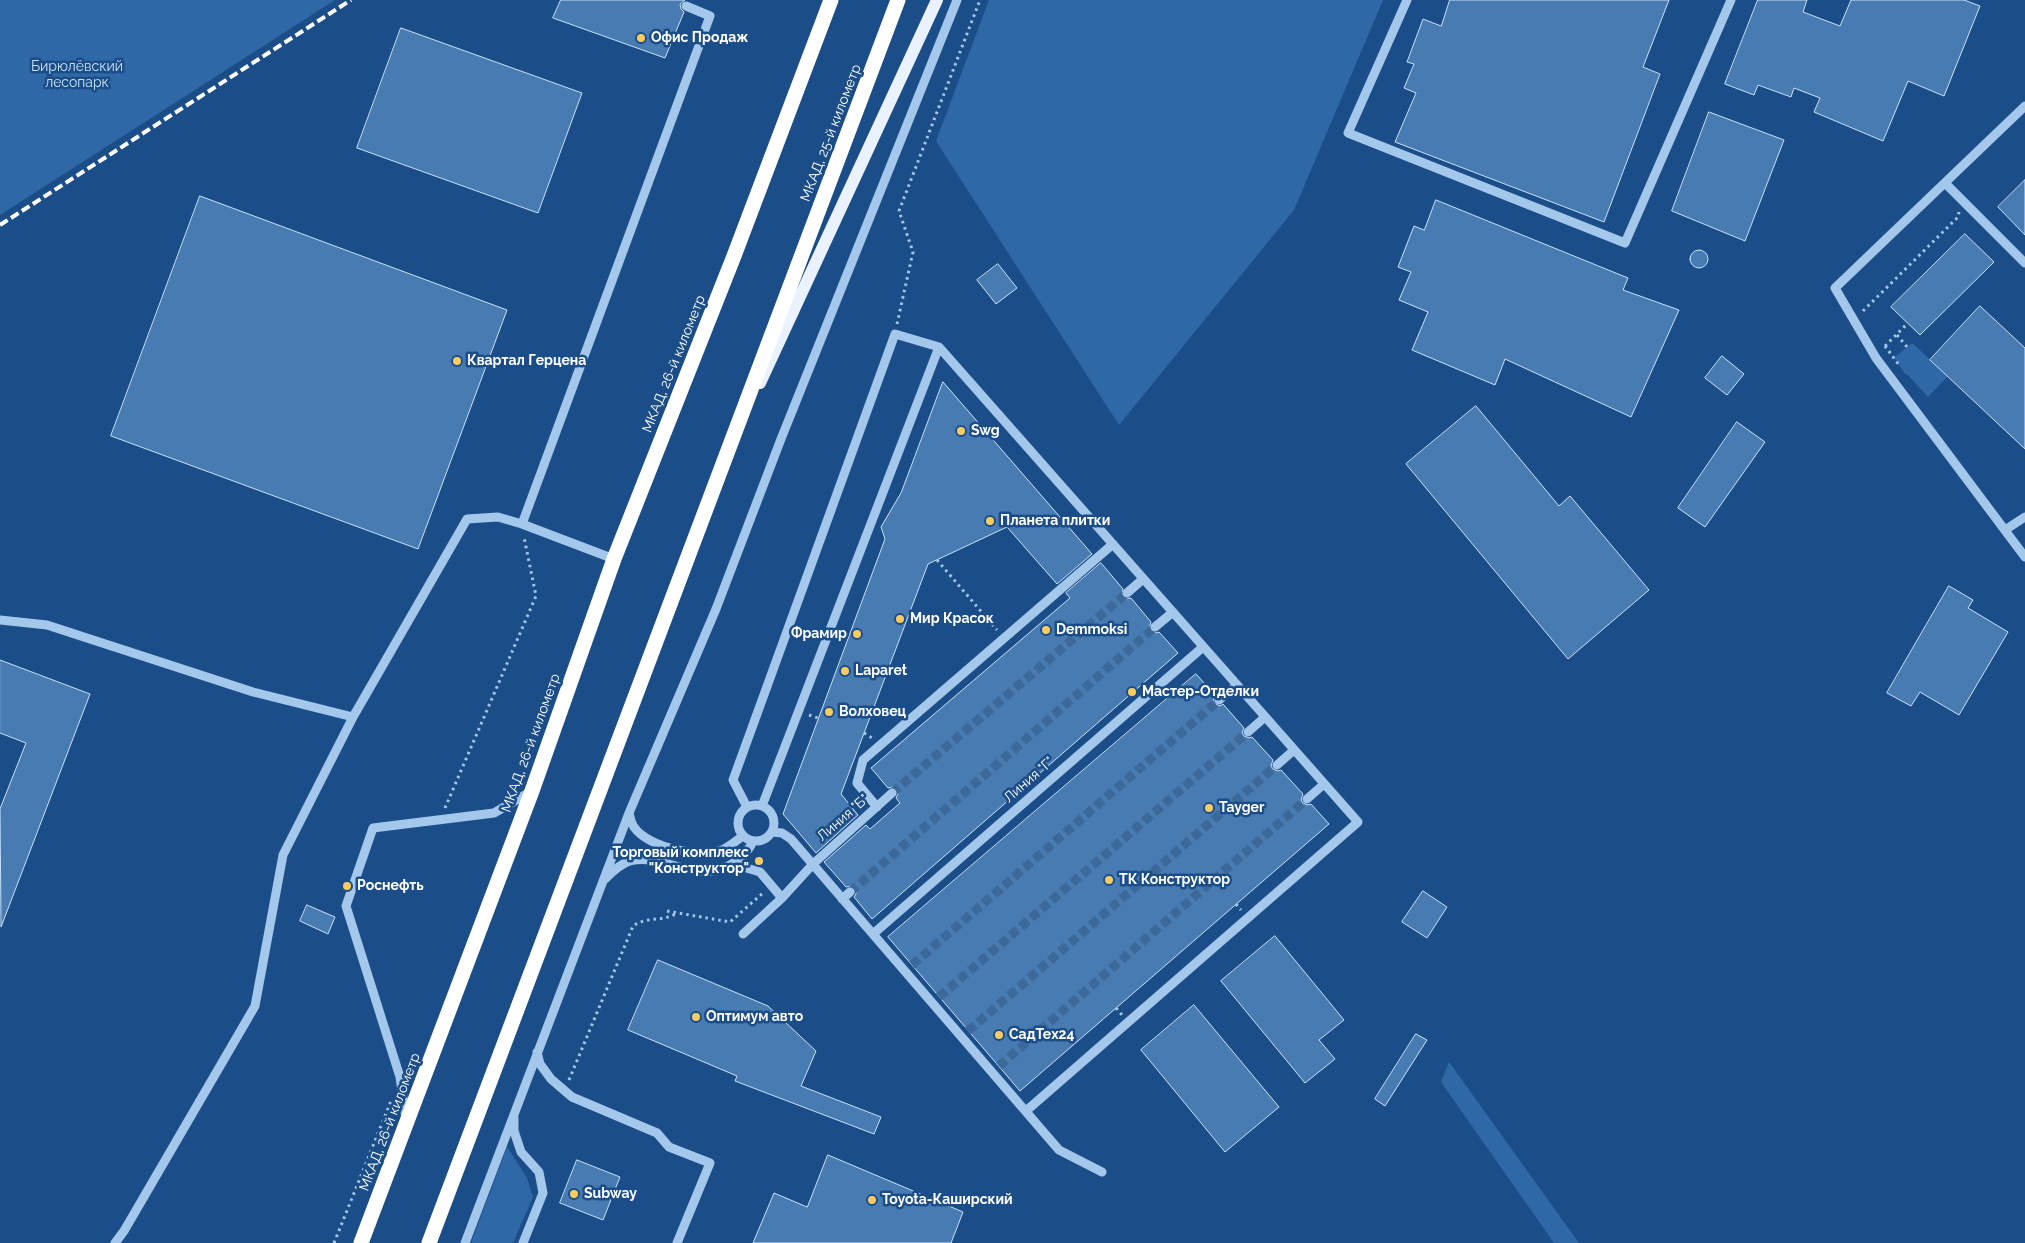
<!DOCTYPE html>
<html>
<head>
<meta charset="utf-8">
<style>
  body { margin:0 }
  canvas { display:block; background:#1b4e88 }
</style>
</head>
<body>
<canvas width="2025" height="1243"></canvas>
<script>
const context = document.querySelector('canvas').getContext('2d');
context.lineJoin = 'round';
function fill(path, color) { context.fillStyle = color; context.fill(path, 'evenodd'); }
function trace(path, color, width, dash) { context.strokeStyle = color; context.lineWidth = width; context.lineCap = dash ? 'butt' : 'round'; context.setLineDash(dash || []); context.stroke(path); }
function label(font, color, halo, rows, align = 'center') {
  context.font = font + ' Raleway,sans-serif'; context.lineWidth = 5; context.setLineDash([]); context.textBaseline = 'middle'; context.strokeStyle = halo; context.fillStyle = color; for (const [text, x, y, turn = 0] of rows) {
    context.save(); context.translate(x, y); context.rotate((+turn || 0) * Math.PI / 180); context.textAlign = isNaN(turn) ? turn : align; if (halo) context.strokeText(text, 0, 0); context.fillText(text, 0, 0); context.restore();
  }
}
fill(new Path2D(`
  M0 0H335L0 215Z
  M989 0H1383L1294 210 1119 425 936 141Z
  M1912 343 1948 376 1928 397 1908 375H1906L1894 358Z
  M1449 1062 1579 1243H1554L1441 1082Z
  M507 1147 527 1178 533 1197 513 1243H471Z`), '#2e68a6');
const building = new Path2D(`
  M561 0H685L680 4 681 9 684 12 665 58 553 18Z
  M1450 0H1669L1643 67 1660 74 1604 222 1395 142 1416 93 1404 88 1414 64 1407 62 1423 19 1441 26Z
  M1758 0H1807L1803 12 1840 26 1851 0H1964L1980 6 1944 96 1908 81 1883 141 1814 112 1820 98 1794 88 1791 97 1758 85 1754 95 1725 84Z
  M401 28 582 93 538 213 357 148Z
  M1709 112 1784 140 1745 241 1672 211Z
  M2025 180V235L1998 207Z
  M200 196 507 310 418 549 111 436Z
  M1436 200 1628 278 1623 290 1679 310 1631 417 1505 359 1495 385 1412 350 1428 312 1399 300 1411 272 1398 267 1414 226 1424 230Z
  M1965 234 1994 262 1920 335 1891 307Z
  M1690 259a9 9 0 1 1 18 0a9 9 0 1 1-18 0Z
  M998 264 1017 288 996 304 977 280Z
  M1980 306 2025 348V449L1930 360Z
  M1722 356 1744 374 1727 395 1705 378Z
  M943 382 1092 554 1057 584 1007 527 928 564 841 794 858 815 816 853 783 814 885 539 881 527 901 493Z
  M1476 406 1559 506 1570 496 1649 590 1568 659 1406 464Z
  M1737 422 1765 442 1705 527 1678 508Z
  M1101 563 1123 589 1122 597 1125 599 1131 598 1151 622 1149 628 1151 631 1156 633 1159 632 1178 653 872 919 854 897 856 894 855 888 852 886 846 887 824 862 866 825 870 829 900 803 896 798 898 794 897 789 893 787 888 788 871 768 1070 598 1066 593Z
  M1949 586 1973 600 1968 608 2008 632 1959 715 1920 692 1911 706 1887 693Z
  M0 660 90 694 1 927 0 809 26 743 0 733Z
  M1196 674 1215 695 1213 701 1215 704 1220 706 1223 704 1244 728 1242 733 1244 736 1249 738 1252 737 1273 760 1271 766 1273 769 1278 771 1281 770 1303 794 1301 800 1303 803 1308 805 1311 804 1329 824 1020 1091 888 937Z
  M1423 891 1447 907 1427 938 1402 922Z
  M307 905 335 917 328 934 300 921Z
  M1275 936 1344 1020 1319 1040 1335 1059 1305 1083 1221 981Z
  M658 960 768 1006 816 1051 801 1086 881 1117 874 1134 735 1081 737 1076 628 1030Z
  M1194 1005 1279 1107 1225 1152 1141 1050Z
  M1416 1034 1427 1040 1385 1106 1375 1099Z
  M828 1155 963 1212 951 1243H753L774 1193 807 1207Z
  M577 1160 620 1177 603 1220 560 1203Z`);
fill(building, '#487bb2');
trace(building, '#cae0f9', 1);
trace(new Path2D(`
  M892 793 1127 593
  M850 892 1155 627
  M912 965 1219 700
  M939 997 1248 732
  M968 1031 1277 765
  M999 1066 1307 799`), '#3d699a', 9, [9, 4.5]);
trace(new Path2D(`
  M1863 311 1958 217 1959 212
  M897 324 913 252 899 211 980 0
  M1897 335 1907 347
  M1885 346 1899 365
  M1885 346 1908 323
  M937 560 997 630
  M809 715 818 718
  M864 733 872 738
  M445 808 536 596 524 537
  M1236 904 1241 910
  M667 911 730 922 764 892
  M1116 1008 1122 1015
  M569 1080 633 926C647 916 664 922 677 913
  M334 1243 391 1101`), '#a4c7ec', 3, [2.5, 4]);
trace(new Path2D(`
  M1407 0 1348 133 1625 243 1731 0
  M2025 106 1835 288 1876 358 2025 557
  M1945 183 2025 263
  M2005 530 2025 517
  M614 559 522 524 710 16 686 6
  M1127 593 1143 579
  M0 620 47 625 253 692 353 717 467 519 498 517 522 524
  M1155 627 1173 612
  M1219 700 1237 685
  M1248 732 1265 717
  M1277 765 1294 750
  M1307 799 1324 784
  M738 823a18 18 0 1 1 36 0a18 18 0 1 1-36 0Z
  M762 806 939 347
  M747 807 733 780 895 334 939 347 1358 822 1026 1111
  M877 807 857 783 863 760 1113 544
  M629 813C630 817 631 823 634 827 648 848 702 859 724 849 730 846 737 840 743 836
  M772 832 782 833 791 839 1059 1150 1102 1172
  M733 864 760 872 782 898
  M605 879C612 872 620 864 630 861 663 853 693 882 726 867 739 861 747 854 753 841
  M842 899 850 892
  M743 934 782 898 813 864 892 793
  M873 934 1203 647
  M537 1052 540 1064 551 1079 572 1097 657 1133 669 1147 710 1163 677 1243
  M514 1118V1131L521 1152 539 1172 543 1193 523 1243
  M406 1119 400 1077 346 906 373 828 494 813 532 791
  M115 1243 124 1231 255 1006 283 855 353 717
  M465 1243 629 813 716 609 781 439 957 0`), '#a4c7ec', 9);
trace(new Path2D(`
  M760 383 937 0`), '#eaf2ff', 12);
trace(new Path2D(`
  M361 1243 532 791 614 559 734 256 831 0
  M429 1243 898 0`), '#fff', 15);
trace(new Path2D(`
  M0 225 351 0`), '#fff', 4, [9, 4]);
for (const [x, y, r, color] of [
  [641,38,5,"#fdcc61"],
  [457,361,5,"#fdcc61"],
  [961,431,5,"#fdcc61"],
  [990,521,5,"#fdcc61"],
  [900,619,5,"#fdcc61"],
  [1046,630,5,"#fdcc61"],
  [857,634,5,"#fdcc61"],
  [845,671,5,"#fdcc61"],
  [1132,692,5,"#fdcc61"],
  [829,712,5,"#fdcc61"],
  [1209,808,5,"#fdcc61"],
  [759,861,5,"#fdcc61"],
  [1109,880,5,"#fdcc61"],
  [347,886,5,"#fdcc61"],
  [696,1017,5,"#fdcc61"],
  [999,1035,5,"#fdcc61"],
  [574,1194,5,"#fdcc61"],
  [872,1200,5,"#fdcc61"]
]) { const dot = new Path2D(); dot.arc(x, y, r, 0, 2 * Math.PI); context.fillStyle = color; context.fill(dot); trace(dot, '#1b4e88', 2); }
label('bold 14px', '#fff', '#1b4e88', [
  ["Офис Продаж",651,38],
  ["Квартал Герцена",467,361],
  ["Swg",971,431],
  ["Планета плитки",1000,521],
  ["Мир Красок",910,619],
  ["Demmoksi",1056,630],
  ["Фрамир",847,634,"right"],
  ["Laparet",855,671],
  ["Мастер-Отделки",1142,692],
  ["Волховец",839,712],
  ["Tayger",1219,808],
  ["Торговый комплекс",749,853,"right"],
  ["\"Конструктор\"",749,869,"right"],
  ["ТК Конструктор",1119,880],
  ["Роснефть",357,886],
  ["Оптимум авто",706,1017],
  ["СадТех24",1009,1035],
  ["Subway",584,1194],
  ["Toyota-Каширский",882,1200]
], 'left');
label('14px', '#cae0f9', '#1b4e88', [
  ["Бирюлёвский",77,67],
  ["лесопарк",77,83]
]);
label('14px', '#fff', '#1b4e88', [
  ["МКАД, 25-й километр",831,133,-69],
  ["МКАД, 26-й километр",674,364,-68],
  ["МКАД, 26-й километр",531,743,-70],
  ["Линия \"Г\"",1029,780,-41],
  ["Линия \"Б\"",843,818,-41],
  ["МКАД, 26-й километр",390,1122,-69]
]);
</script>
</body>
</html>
